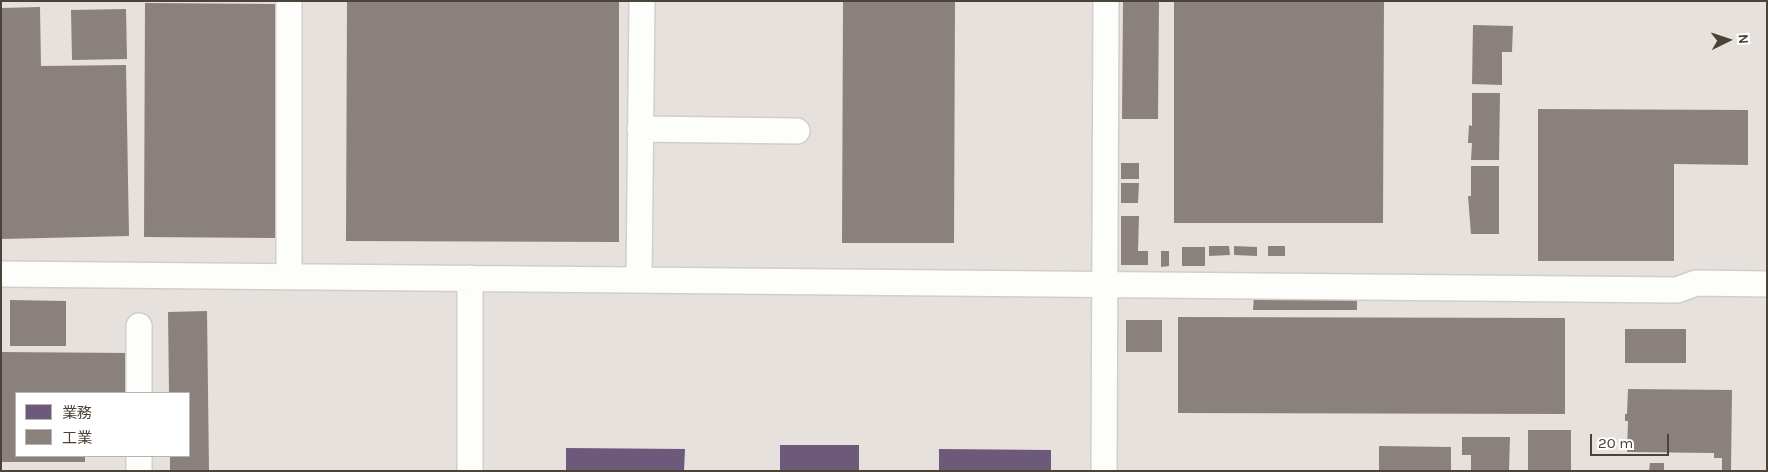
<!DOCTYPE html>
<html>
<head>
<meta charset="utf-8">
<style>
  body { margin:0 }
  #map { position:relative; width:1768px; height:472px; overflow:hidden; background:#f3f1ee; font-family:Karla,"Noto Sans JP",sans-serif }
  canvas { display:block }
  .frame { position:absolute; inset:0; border:2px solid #4b4238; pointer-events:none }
  .legend { position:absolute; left:15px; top:392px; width:175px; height:65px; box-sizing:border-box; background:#fff; border:1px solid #b7b3af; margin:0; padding:6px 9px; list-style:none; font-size:15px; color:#4b4238 }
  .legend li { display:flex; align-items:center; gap:10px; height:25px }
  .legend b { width:25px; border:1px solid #b7b3af }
  .north { position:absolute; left:1703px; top:15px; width:50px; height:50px; -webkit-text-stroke:4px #fff; paint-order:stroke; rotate:86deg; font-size:14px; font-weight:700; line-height:20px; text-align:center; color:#4b4238 }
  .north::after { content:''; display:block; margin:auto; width:18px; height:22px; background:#4b4238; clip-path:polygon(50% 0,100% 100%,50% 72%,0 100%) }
  .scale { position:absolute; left:1590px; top:434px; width:79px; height:22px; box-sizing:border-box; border:2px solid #4b4238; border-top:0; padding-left:6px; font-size:15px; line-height:18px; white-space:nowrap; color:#4b4238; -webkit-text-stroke:4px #fff; paint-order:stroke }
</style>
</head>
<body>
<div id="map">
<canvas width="1768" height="472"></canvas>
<div class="frame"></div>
<ul class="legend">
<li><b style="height:14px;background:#6d597a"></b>業務</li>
<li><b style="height:14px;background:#8a817c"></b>工業</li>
</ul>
<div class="north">N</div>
<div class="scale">20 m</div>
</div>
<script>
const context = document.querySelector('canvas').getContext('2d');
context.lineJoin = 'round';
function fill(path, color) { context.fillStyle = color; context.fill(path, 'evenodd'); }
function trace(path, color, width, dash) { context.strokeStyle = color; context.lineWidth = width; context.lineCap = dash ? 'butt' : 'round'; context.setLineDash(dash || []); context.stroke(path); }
fill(new Path2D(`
  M1 1H1767V471H1ZM16 393H189V456H16Z`), '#e6e1dd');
fill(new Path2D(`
  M780 445H859V471H780Z
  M566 448 685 449 684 471H566Z
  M939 449 1051 450V471H939Z`), '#6d597a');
fill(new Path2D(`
  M347 1H619V242L346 241Z
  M843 1H955L954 243H842Z
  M1123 1H1159L1158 119H1122Z
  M1174 1H1384L1383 223H1174Z
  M145 3 276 4 275 238 144 237Z
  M40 7 41 66 126 65 129 236 1 239V8Z
  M126 9 127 59 72 60 71 10Z
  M1473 25 1513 26 1512 52H1502V85L1472 84Z
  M1472 93H1500L1499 160H1471L1472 143H1468L1469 125 1472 126Z
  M1538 109 1748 110V165L1674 164V261H1538Z
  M1121 163H1139V179H1121Z
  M1471 166H1499V234H1471L1468 196H1471Z
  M1121 183H1139L1138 203H1121Z
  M1121 216H1139L1138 251H1148V265H1121Z
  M1209 246H1229L1230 255 1209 256Z
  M1234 246 1257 247V256L1234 255Z
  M1268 246H1285V256H1268Z
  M1182 247H1205V266H1182Z
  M1161 251H1169V266L1161 267Z
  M1254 297H1357V310H1253Z
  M10 300 66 301V346H10Z
  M207 311 209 471H170V456H189V393H169L168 312Z
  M1178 317 1565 318V414L1178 413Z
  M1126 320H1162V352H1126Z
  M1625 329H1686V363H1625Z
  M1 352 129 353 128 393H16V456H85V462H1Z
  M1628 389 1732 390 1731 471H1722V458H1714V453L1627 452 1628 421H1625V414H1627Z
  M1528 430H1571V471H1528Z
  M1462 437H1510L1509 471H1471V455H1462Z
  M1379 446 1451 447V471H1379Z
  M1650 463H1664V471H1649Z`), '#8a817c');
const minor = new Path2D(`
  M289 1V276
  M640 129 797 131
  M1 274 1677 290 1696 283 1767 284
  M639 280 642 1
  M139 393V326
  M139 471V456
  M470 471V278
  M1104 471 1106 1`);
trace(minor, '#d1cecb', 28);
trace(minor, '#fdfdfc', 25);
</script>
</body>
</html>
